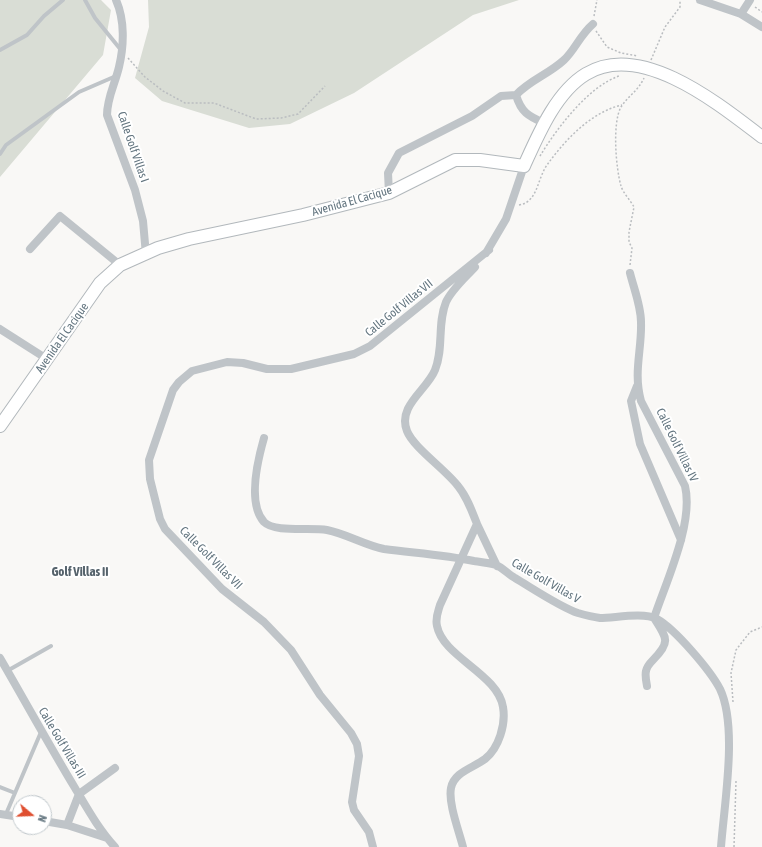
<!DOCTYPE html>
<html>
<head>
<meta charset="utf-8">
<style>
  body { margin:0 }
  #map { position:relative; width:762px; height:847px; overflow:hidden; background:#f9f8f6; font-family:"Asap Condensed",sans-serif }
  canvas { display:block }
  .north { position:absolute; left:12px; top:795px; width:40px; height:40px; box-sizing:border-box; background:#fff; border:1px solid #c1c8cc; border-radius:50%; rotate:109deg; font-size:11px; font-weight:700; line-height:16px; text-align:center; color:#647680 }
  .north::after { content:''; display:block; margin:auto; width:14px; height:18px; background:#df4f30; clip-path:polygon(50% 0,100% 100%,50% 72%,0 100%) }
</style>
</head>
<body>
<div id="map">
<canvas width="762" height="847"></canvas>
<div class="north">N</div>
</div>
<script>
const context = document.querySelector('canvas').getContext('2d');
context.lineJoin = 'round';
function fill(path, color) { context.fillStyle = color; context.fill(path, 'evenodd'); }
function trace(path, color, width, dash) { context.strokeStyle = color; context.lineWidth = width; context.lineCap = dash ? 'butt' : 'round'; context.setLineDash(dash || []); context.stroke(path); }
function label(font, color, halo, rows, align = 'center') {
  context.font = font + ' "Asap Condensed",sans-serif'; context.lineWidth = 4; context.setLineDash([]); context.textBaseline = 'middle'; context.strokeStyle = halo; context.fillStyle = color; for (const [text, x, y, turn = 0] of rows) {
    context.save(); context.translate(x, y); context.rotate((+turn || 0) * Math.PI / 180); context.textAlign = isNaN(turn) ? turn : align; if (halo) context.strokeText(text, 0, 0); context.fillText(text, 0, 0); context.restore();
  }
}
fill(new Path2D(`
  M0 0H101L111 10 103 55 0 177Z
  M148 0H519L473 15 354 93 290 124 249 128 162 101 135 78 149 27Z`), '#d9ddd5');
const secondary = new Path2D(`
  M0 426 100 283 120 265 158 248 189 239 303 215 389 193 455 160H480L524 166C538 135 556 92 586 74 641 40 720 105 762 137`);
trace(secondary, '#b2b8bc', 14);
trace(new Path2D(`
  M755 7 762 12
  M594 16 597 0
  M596 31 607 47 621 53 638 56
  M128 58 145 77 163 91 185 103H214L256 119 281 118 298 114 325 86
  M651 60 665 27 680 7V0
  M540 156C557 128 588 87 619 76
  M519 205C538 202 537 179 547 165 565 140 591 112 622 105
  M630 265 632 248 629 242V232L634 207C631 201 623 193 621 186 616 169 612 123 621 107 628 96 638 91 644 78
  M733 702 731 673 736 650 750 632 762 627
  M734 847 736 781`), '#babdc0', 1.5, [2, 2]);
trace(new Path2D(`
  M85 0 95 18 121 50
  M0 50 27 35 44 16 63 0
  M0 154 6 145 79 92 116 76
  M7 671 51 646
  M0 787 15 793
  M6 814 41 732`), '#bfc4c8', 4);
trace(new Path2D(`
  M116 0C125 20 124 46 119 67 115 84 107 98 107 115L135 190 143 221 146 255
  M700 0 741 14
  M750 0 741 14 762 27
  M516 95C521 112 528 116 544 123
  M389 193 388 173 399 153 472 116 501 96 516 95C530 80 549 74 564 60 575 50 580 35 593 24
  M30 249 60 216 120 265
  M486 253 506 219 524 166
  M630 273C634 289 641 306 641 322 642 350 633 372 641 401L685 486C694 523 666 582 654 618 667 638 671 642 653 660 650 663 647 666 646 671 645 675 646 681 647 686
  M0 329 47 359
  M637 386 631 401 640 444 681 540
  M264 438C258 459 247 503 264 522 275 533 310 527 327 530 347 534 364 545 384 549 414 553 444 555 474 561 481 562 490 563 496 565 503 568 509 575 515 578 532 588 560 607 578 613 585 615 593 617 600 618 615 618 643 612 657 619 675 629 710 670 720 689 738 727 724 805 721 847
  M477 524 497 566
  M0 658C25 701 49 745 75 788 87 808 99 830 115 847
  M0 814 20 817
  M44 821 67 825 107 838
  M67 825 79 794 115 768
  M373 847 369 832 354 810 352 802 359 756 357 744 351 733 320 695 291 650 264 622 222 589 165 529 160 519 150 479 149 460 173 390 179 382 192 371 227 362 243 363 267 369H291L354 354 370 346 489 250
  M463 847C459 831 448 803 451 788 454 772 473 768 485 759 499 748 506 724 503 707 498 674 443 657 437 626 435 618 438 612 440 605L477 524C472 511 467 497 458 486 446 470 413 447 407 431 397 406 427 390 435 370 444 348 437 324 446 302 452 289 466 277 475 267`), '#bfc4c8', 8);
trace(secondary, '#fff', 12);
label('12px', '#647680', '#fff', [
  ["Calle Golf Villas I",133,147,71],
  ["Avenida El Cacique",352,201,-16],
  ["Calle Golf Villas VII",399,308,-39],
  ["Avenida El Cacique",62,338,-55],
  ["Calle Golf Villas IV",677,445,64],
  ["Calle Golf Villas VII",211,558,45],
  ["Calle Golf Villas V",546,581,30],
  ["Calle Golf Villas III",62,743,59]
]);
label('bold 13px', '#56636c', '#fff', [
  ["Golf Villas II",80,572]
]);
</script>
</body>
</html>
